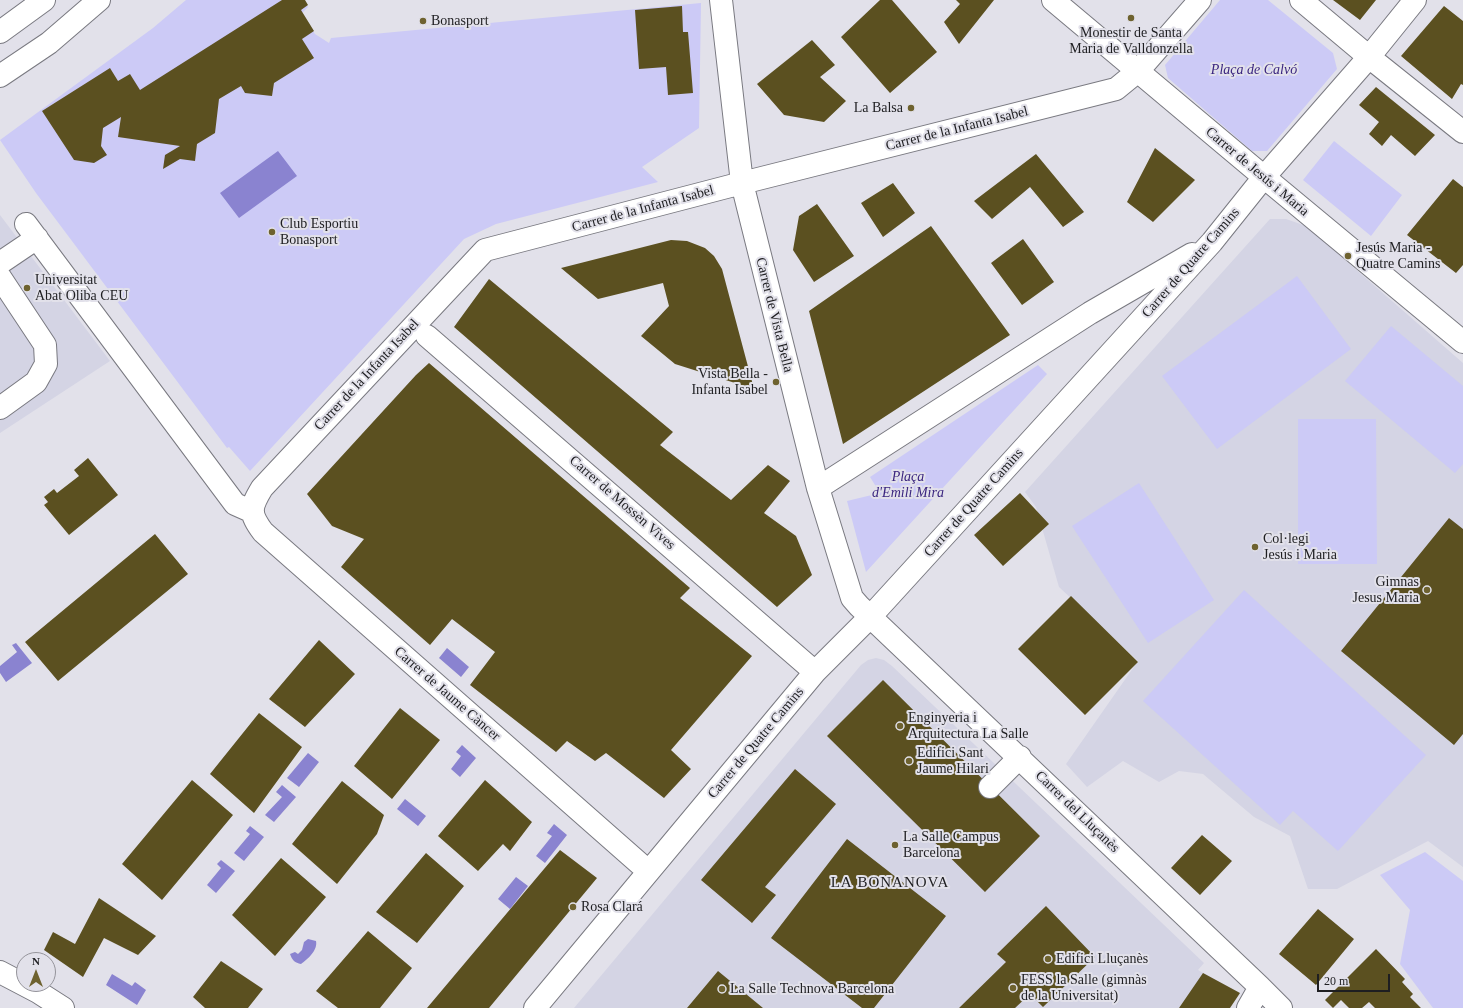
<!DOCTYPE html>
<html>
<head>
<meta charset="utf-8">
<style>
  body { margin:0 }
  #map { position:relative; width:1463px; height:1008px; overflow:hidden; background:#e2e1ea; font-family:"Times New Roman",serif }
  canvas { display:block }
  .north { position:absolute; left:16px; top:952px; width:40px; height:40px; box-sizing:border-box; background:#e2e1ea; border:1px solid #94939a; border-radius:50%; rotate:0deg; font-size:11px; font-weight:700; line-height:16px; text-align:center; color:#1e1e21 }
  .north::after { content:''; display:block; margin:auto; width:14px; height:18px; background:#6e622f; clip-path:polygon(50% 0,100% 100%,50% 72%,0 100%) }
  .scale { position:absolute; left:1317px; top:974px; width:73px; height:18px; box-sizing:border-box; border:2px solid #1e1e21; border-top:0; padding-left:5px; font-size:12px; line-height:14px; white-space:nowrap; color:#1e1e21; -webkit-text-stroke:3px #e2e1ea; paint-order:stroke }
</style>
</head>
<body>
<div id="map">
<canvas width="1463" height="1008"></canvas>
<div class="north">N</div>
<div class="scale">20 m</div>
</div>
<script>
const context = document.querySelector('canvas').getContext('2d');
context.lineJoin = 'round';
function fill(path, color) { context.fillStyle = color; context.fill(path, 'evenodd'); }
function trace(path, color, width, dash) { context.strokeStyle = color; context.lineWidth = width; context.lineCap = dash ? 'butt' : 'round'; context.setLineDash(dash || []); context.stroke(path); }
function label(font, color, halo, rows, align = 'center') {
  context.font = font + ' "Times New Roman",serif'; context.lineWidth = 4; context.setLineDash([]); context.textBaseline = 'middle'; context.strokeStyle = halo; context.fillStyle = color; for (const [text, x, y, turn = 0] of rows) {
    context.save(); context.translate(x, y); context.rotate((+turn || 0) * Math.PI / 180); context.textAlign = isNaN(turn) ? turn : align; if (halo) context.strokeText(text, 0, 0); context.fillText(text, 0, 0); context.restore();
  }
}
fill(new Path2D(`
  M0 215 110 361 0 433Z
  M1270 219H1286L1306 226 1463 363V867L1428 841 1337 889H1308L1290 836 1254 817 1203 774 1179 771 1159 782 1123 761 1087 787 1066 764 1138 661 1059 587 1036 507 1025 492Z
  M876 658 884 660 892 666 1204 963 1198 970 1240 993 1230 1008H574L861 665 868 660Z`), '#d4d4e4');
fill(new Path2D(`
  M186 0H303L308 7 302 13 315 34 329 43 331 38 701 3 699 128 642 167 658 182 496 224 464 239 250 471 229 447 227 448 36 193 0 140 153 28Z
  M1220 0H1268L1333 53 1337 69 1267 151H1252L1168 78 1165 65Z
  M1334 141 1402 195 1371 236 1303 180Z
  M1297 276 1351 349 1217 449 1162 376Z
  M1391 326 1463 386V464L1455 473 1345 381Z
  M1038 365 1047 374 866 572 847 501 880 493 870 477Z
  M1298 419H1376L1377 564H1298Z
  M1139 483 1214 600 1148 643 1072 526Z
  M1244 590 1426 755 1338 851 1293 811 1280 825 1143 701Z
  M1425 852 1463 881V1008H1433L1400 964 1410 910 1380 875Z`), '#cccaf6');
fill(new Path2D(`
  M278 151 297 176 239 218 220 193Z
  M16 643 32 663 6 682 0 673V666L17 652 12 645Z
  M447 648 469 667 461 677 439 658Z
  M462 745 476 758 460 777 451 769 461 756 456 752Z
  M308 753 319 762 299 787 287 778Z
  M282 785 296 797 274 822 265 815 282 797 276 792Z
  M405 799 426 816 418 826 397 809Z
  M554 824 567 835 545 863 536 856 552 836 547 833Z
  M250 826 264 837 244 861 234 853 250 834 246 831Z
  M221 860 235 871 216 893 207 885 221 868 217 864Z
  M516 877 528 886 510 909 498 899Z
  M308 939 316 941C318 950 308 959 301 964 295 963 292 960 290 954L295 952 298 954 302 950 304 942Z
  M112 974 132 986 135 982 146 990 137 1005 106 985Z`), '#8a83d0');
fill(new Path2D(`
  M282 0H305L308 5 301 10 314 31 302 39 314 58 274 83 272 96 245 93 241 86 219 99 215 133 197 144 195 161 180 159 163 169 165 155 180 146 118 137 121 117 103 128 101 146 107 155 94 163 74 160 42 111 110 68 118 81 130 74 140 90Z
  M880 0H892L937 52 890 93 841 37Z
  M956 0H994L959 44 944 22 960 4Z
  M1333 0H1376L1360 20Z
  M682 6 683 32H688L693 93 668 95 666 67 639 69 635 10Z
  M1444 6 1463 21V85L1461 84 1452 99 1401 56Z
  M812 40 835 65 820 77 846 101 824 122 784 115 757 84Z
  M1376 87 1435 135 1415 156 1391 135 1382 146 1369 134 1379 122 1359 105Z
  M1155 148 1195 180 1153 222 1127 202Z
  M1036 154 1084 212 1063 227 1030 187 992 219 974 201Z
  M1453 179 1463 187V265L1456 273 1407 235Z
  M893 183 915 213 883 237 861 203Z
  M817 204 854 256 814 282 793 250 799 216Z
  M931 226 1010 335 843 444 809 311Z
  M1023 239 1054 282 1022 305 991 263Z
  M671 240 687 241 705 248 714 256 722 269 754 389 675 364 641 336 669 306 663 283 598 299 561 268Z
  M489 279 673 432 660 445 731 500 768 465 790 481 764 513 796 536 812 575 777 607 454 327Z
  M429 363 690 588 680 598 752 656 671 750 691 769 664 798 606 753 595 761 567 741 556 752 470 685 495 652 452 619 430 645 341 567 364 539 332 526 307 494 416 375Z
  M88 458 118 495 69 535 44 505 48 502 44 497 54 489 57 493 79 476 74 470Z
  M1020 493 1049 524 1003 566 974 535Z
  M1449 518 1463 529V734L1454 745 1341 651Z
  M155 534 188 574 58 681 25 642Z
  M1071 596 1138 662 1085 715 1018 649Z
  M319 640 355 674 305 727 269 699Z
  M883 680 1040 836 985 892 827 736Z
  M400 708 440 740 392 799 354 766Z
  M259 713 302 747 254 813 210 774Z
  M795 769 836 804 765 887 776 895 752 923 701 880Z
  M192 780 233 815 162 900 122 864Z
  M485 780 532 822 510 851 503 844 478 871 438 836Z
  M342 781 384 815 377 834 337 884 292 844Z
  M1202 835 1232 861 1200 895 1171 868Z
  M847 839 946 916 874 1008H862L771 938Z
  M560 850 597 878 489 1008H427Z
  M426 853 464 886 417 943 376 912Z
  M281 858 326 897 275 956 232 915Z
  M99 898 156 936 138 955 104 938 83 977 44 950 53 932 75 944Z
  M1046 906 1095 957 1043 1007 1030 994 1015 1008H959L1006 962 997 954Z
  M1318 909 1354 939 1316 985 1279 954Z
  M368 931 412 968 380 1008H338L316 991Z
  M1376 949 1405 979 1402 982 1413 994 1410 997 1421 1008H1375L1369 1002 1362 1008H1349L1341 1000 1333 1008 1325 1000Z
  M221 961 263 989 248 1008H205L193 997Z
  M718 971 763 1008H687Z
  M1203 973 1240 993 1230 1008H1179Z`), '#5b5020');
const minor = new Path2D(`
  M721 0 742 183 818 488 852 598 859 606 1260 987 1281 1008
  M1053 0 1264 177 1463 342
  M1301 0 1369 57 1463 132
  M0 32 44 0
  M0 76 49 43 99 0
  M26 224 235 504 253 512
  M0 263 37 238
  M0 277 45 345 46 364 36 382 0 408
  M427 336 815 672
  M818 488 1090 313 1192 254
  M990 787 1020 757
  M648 871 263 532C249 513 250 508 262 488L485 250 742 183 1116 89 1138 71 1200 0
  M0 972 38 992 63 1008
  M535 1008 815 672 871 616 1212 242 1264 177 1369 57 1415 0
  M1248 1008 1260 987`);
trace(minor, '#797980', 24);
trace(minor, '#fff', 22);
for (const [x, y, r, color] of [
  [1131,18,4,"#6e622f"],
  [423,21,4,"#6e622f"],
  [911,108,4,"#6e622f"],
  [272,232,4,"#6e622f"],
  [1348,256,4,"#6e622f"],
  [27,288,4,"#6e622f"],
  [776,382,4,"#6e622f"],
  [1255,547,4,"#6e622f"],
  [1427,590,4,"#6e622f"],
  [900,726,4,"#6e622f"],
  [909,761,4,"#6e622f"],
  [895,845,4,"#6e622f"],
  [573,907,4,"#6e622f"],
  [1048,959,4,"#6e622f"],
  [1013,988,4,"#6e622f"],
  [722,989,4,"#6e622f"]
]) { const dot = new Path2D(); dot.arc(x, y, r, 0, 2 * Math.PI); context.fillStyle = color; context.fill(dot); trace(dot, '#e2e1ea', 1.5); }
label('14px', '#1e1e21', '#e2e1ea', [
  ["Bonasport",431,21],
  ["Monestir de Santa",1131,33,"center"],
  ["Maria de Valldonzella",1131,49,"center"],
  ["La Balsa",903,108,"right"],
  ["Club Esportiu",280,224],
  ["Bonasport",280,240],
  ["Jesús Maria -",1356,248],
  ["Quatre Camins",1356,264],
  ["Universitat",35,280],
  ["Abat Oliba CEU",35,296],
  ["Vista Bella -",768,374,"right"],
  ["Infanta Isabel",768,390,"right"],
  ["Col·legi",1263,539],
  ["Jesús i Maria",1263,555],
  ["Gimnas",1419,582,"right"],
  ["Jesus Maria",1419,598,"right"],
  ["Enginyeria i",908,718],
  ["Arquitectura La Salle",908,734],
  ["Edifici Sant",917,753],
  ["Jaume Hilari",917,769],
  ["La Salle Campus",903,837],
  ["Barcelona",903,853],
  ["Rosa Clará",581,907],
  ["Edifici Lluçanès",1056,959],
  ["FESS la Salle (gimnàs",1021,980],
  ["de la Universitat)",1021,996],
  ["La Salle Technova Barcelona",730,989]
], 'left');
label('italic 14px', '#3a257f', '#e2e1ea', [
  ["Plaça de Calvó",1254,70],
  ["Plaça",908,477],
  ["d'Emili Mira",908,493]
]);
label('14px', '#1e1e21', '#e2e1ea', [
  ["Carrer de la Infanta Isabel",957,129,-14],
  ["Carrer de Jesús i Maria",1257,172,40],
  ["Carrer de la Infanta Isabel",643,209,-15],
  ["Carrer de Quatre Camins",1191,263,-49],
  ["Carrer de Vista Bella",774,315,76],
  ["Carrer de la Infanta Isabel",367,375,-47],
  ["Carrer de Mossèn Vives",622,503,41],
  ["Carrer de Quatre Camins",974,503,-48],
  ["Carrer de Jaume Càncer",447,694,41],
  ["Carrer de Quatre Camins",756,743,-50],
  ["Carrer del Lluçanès",1077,812,44]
]);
context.letterSpacing = '1px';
label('15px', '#1e1e21', '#e2e1ea', [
  ["LA BONANOVA",890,883]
]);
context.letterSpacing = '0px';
</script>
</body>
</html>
